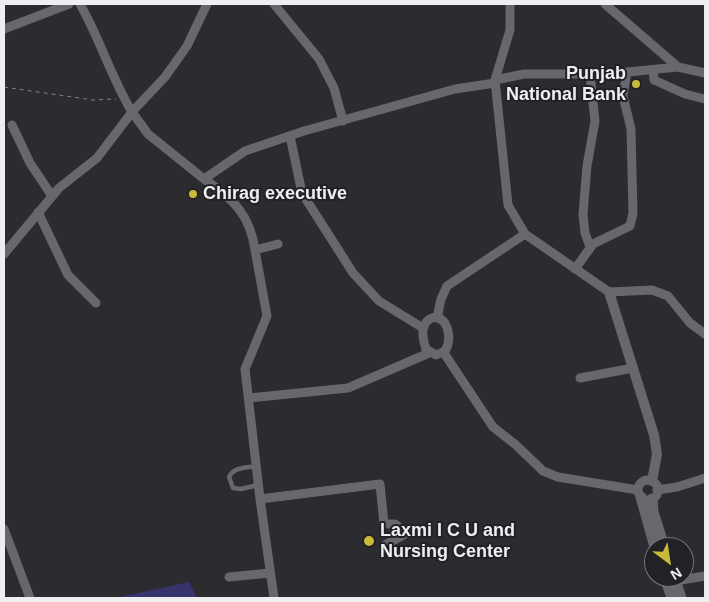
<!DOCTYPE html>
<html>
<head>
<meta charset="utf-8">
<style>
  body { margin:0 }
  #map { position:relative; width:709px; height:602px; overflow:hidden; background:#2b2b30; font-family:Arial,sans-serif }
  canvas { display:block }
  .frame { position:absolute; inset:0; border:5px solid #efeff2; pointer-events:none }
  .north { position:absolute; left:644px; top:537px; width:50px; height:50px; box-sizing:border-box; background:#212226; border:1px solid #737478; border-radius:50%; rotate:149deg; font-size:14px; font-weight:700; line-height:20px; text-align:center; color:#efeff2 }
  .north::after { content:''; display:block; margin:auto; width:18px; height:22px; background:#c9bb3a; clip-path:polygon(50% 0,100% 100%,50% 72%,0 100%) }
</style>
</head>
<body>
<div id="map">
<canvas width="709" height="602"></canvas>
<div class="frame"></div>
<div class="north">N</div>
</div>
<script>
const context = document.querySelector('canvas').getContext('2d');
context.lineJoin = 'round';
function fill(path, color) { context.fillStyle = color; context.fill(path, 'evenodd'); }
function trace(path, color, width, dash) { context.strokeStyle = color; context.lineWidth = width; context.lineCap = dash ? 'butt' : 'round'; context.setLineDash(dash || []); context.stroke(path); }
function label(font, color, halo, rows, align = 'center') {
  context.font = font + ' Arial,sans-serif'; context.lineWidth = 4; context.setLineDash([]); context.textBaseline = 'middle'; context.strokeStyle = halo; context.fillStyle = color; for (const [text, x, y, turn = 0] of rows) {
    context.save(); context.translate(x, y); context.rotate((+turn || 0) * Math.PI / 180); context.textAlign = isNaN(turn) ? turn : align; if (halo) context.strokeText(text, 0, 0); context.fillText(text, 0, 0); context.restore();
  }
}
fill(new Path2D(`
  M189 582 197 598H115Z`), '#37346c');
trace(new Path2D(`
  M4 87 93 100 116 99`), '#808084', 1, [4, 4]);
trace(new Path2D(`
  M256 466C246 468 234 467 229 477L233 488 241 489 258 485`), '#67686d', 4.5);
trace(new Path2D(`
  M207 4 187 46 165 77 132 112 148 134 204 179 245 151 304 131 455 89 495 83
  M274 4 319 59 334 88 343 121
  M510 4V30L495 80 508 205 525 234 609 292 652 290 668 296 690 323 705 334
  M4 29 69 4
  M678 67 705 73
  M653 70 654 80 685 94 705 99
  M590 74 595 121 587 166 583 214 585 233 590 247
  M495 80 524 74H608L678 67 605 4
  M12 125 30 163 52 196
  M290 136 302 193 353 273 379 301 423 328
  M204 179C233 199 250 214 255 250
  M38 212 68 275 96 303
  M4 254 59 188 97 158 132 112C111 77 100 39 80 4
  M575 269 593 244 630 226 633 213 631 129 623 96 627 72
  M435 317C449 319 452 340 445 351L436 355 426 349C422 337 419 321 435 317Z
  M437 318 441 299 447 286 525 234
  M444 353 493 427 516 445 543 471 558 477 638 490
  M580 378 633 368
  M249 398 348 388 429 353
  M638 490a10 10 0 1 1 20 0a10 10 0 1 1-20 0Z
  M657 490 677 487 705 478
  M260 499 380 484 384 524H395L407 533 385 545
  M4 529 30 598
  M229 577 270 573
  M675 581 705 576
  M274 598 260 499 245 369 267 316 255 250 278 244`), '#67686d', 9);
trace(new Path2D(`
  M609 292 654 435 657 454 652 481`), '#67686d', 10);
trace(new Path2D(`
  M641 497 655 547
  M652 499 653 512 664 547
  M665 577 672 598
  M674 577 681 598`), '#67686d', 11);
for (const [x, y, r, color] of [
  [636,84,5,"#c9bb3a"],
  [193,194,5,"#c9bb3a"],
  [369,541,6,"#c9bb3a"]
]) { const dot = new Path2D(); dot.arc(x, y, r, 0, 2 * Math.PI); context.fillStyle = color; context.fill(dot); trace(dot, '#212226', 2); }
label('bold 18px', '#efeff2', '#212226', [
  ["Punjab",626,74,"right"],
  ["National Bank",626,95,"right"],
  ["Chirag executive",203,194],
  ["Laxmi I C U and",380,531],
  ["Nursing Center",380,552]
], 'left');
</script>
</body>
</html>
